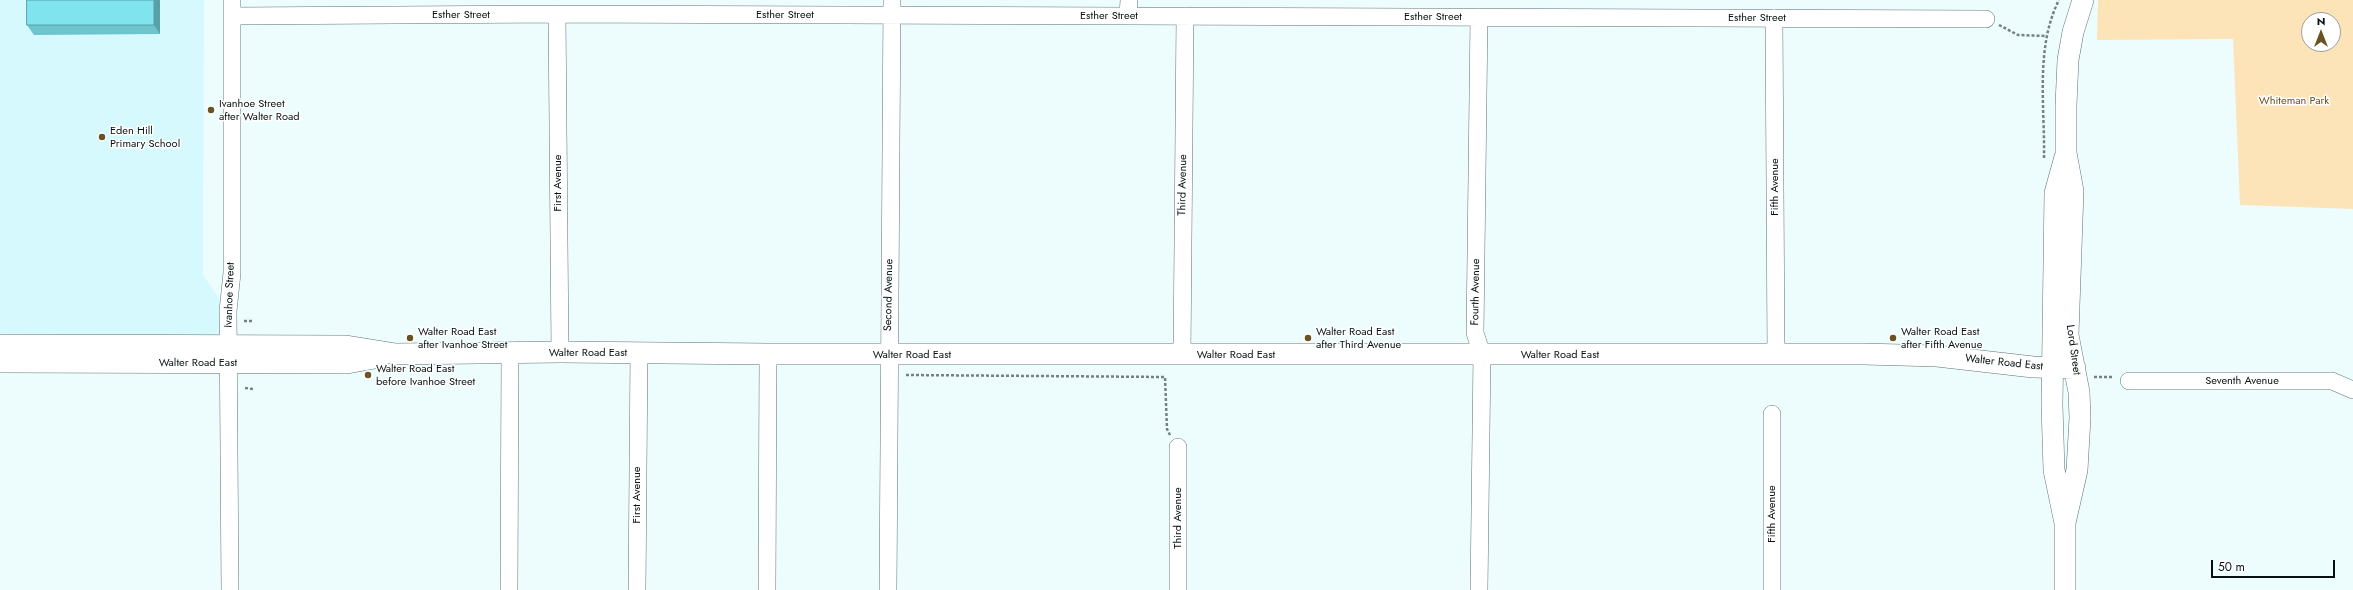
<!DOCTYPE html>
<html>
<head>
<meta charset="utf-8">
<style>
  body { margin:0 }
  #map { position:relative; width:2353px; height:590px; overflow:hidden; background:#edfdfe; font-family:Jost,sans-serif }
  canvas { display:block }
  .north { position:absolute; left:2301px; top:12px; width:40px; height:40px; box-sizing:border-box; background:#fff; border:1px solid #9c9fa0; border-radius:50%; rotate:0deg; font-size:11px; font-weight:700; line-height:16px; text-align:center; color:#071011 }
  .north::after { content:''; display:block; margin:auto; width:14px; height:18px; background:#6a5222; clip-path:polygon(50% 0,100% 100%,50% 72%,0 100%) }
  .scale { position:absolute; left:2211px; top:560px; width:124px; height:18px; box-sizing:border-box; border:2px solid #071011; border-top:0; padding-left:5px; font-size:12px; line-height:14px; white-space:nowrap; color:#071011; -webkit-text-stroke:3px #fff; paint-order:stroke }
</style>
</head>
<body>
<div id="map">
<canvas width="2353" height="590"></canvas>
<div class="north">N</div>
<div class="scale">50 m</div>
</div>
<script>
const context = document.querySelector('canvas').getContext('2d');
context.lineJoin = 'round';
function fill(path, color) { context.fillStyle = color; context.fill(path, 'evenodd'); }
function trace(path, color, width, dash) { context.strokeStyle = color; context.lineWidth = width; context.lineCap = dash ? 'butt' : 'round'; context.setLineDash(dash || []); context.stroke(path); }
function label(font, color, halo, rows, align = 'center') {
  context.font = font + ' Jost,sans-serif'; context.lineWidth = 3; context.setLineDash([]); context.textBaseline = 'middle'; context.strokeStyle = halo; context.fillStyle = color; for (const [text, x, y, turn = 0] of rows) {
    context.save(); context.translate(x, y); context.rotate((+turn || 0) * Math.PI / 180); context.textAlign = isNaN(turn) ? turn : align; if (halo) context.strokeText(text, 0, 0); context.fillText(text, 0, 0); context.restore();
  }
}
fill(new Path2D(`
  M0 0H204L203 275 228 311 229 347 0 345Z`), '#d5f9fd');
fill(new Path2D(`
  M2098 0H2353V209L2240 205 2233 39 2097 40ZM2309 20H2333V44H2309Z`), '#fce4b8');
const minor = new Path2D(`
  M557 14 560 352
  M232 16 557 14 1986 19
  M1128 16 1129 0
  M1774 18 1776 355
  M1182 355 1185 16
  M2129 381H2332L2353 390
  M230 590 228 311 232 273V0
  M509 590 510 354
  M637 590 639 352
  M767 590 768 354
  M888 590 892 0
  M1178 590V447
  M1479 590 1482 354 1475 333 1479 17
  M1772 590V414`);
const major = new Path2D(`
  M2065 157 2055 193 2052 405 2054 470 2065 523V590
  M0 345 346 346 396 354 560 352 768 354H1864L1937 356 2033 367 2075 368
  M0 362 347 363 380 357
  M2065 523 2077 470 2080 418 2079 392 2068 335 2073 191 2066 153V105L2068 60 2073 32 2083 0`);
trace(minor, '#5c7376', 18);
trace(major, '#5c7376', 22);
trace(new Path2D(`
  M1999 25 2018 35 2047 36
  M2044 158C2045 107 2035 47 2059 0
  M244 321H252
  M906 375 1165 377 1167 429 1170 435
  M2094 377H2113
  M245 388 253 389`), '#748081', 2.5, [3, 2]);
trace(minor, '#fff', 17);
trace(major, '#fff', 21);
fill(new Path2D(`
  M27 0H160V34L34 35 27 25Z`), '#6dc4cd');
fill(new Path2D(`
  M154 0H160V34L154 25Z`), '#59a0a7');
const building = new Path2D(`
  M27 0H154V25H27Z`);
fill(building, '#7fe4ee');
trace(building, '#59a0a7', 1);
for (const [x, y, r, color] of [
  [211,110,4,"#6a5222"],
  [102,137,4,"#6a5222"],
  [410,338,4,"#6a5222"],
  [1308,338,4,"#6a5222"],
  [1893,338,4,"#6a5222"],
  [368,375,4,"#6a5222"]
]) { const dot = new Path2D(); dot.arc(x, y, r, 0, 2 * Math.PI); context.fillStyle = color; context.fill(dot); trace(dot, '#fff', 1.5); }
label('11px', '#071011', '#fff', [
  ["Esther Street",461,15],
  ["Esther Street",785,15],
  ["Esther Street",1109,16],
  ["Esther Street",1433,17],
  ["Esther Street",1757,18],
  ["First Avenue",558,183,-90],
  ["Third Avenue",1183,185,-89],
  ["Fifth Avenue",1775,187,-90],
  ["Fourth Avenue",1476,292,-89],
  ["Ivanhoe Street",230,295,-88],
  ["Second Avenue",889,295,-89],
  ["Lord Street",2073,350,82],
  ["Walter Road East",588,353],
  ["Walter Road East",912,355],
  ["Walter Road East",1236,355],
  ["Walter Road East",1560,355],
  ["Walter Road East",198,363],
  ["Walter Road East",2004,363,6],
  ["Seventh Avenue",2242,381],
  ["First Avenue",637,495,-90],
  ["Fifth Avenue",1772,514,-90],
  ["Third Avenue",1178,518,-90]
]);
label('11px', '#69501d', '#fff', [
  ["Whiteman Park",2294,101]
]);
label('11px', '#071011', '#fff', [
  ["Ivanhoe Street",219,104],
  ["after Walter Road",219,117],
  ["Eden Hill",110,131],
  ["Primary School",110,144],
  ["Walter Road East",418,332],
  ["after Ivanhoe Street",418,345],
  ["Walter Road East",1316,332],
  ["after Third Avenue",1316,345],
  ["Walter Road East",1901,332],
  ["after Fifth Avenue",1901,345],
  ["Walter Road East",376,369],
  ["before Ivanhoe Street",376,382]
], 'left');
</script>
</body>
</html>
